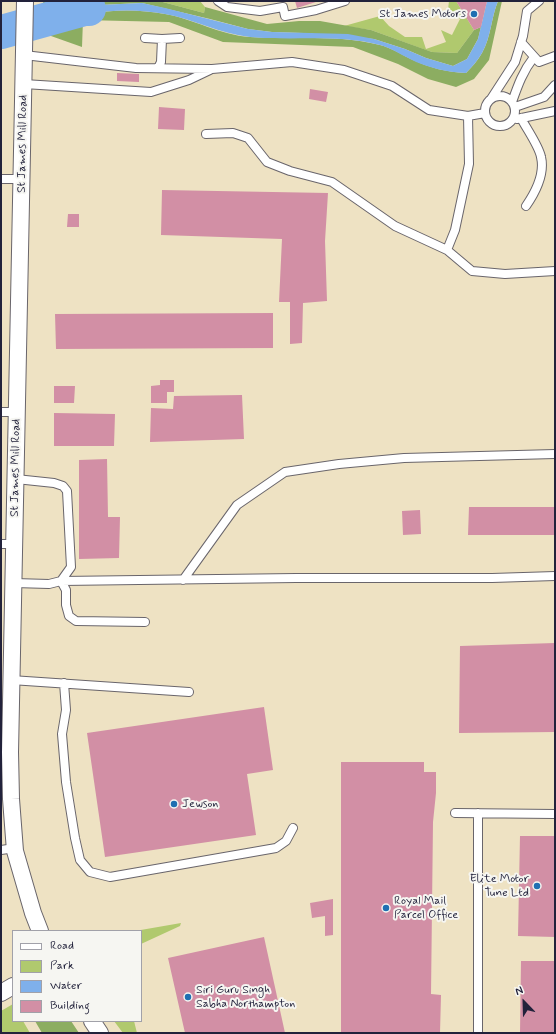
<!DOCTYPE html>
<html>
<head>
<meta charset="utf-8">
<style>
  body { margin:0 }
  #map { position:relative; width:556px; height:1034px; overflow:hidden; background:#eee2c3; font-family:Mynerve,sans-serif }
  canvas { display:block }
  .frame { position:absolute; inset:0; border:2px solid #22223b; pointer-events:none }
  .legend { position:absolute; left:12px; top:930px; width:130px; height:92px; box-sizing:border-box; background:#f6f6f2; border:1px solid #a1a1a9; margin:0; padding:5px 7px; list-style:none; font-size:12px; color:#22223b }
  .legend li { display:flex; align-items:center; gap:8px; height:20px }
  .legend b { width:20px; border:1px solid #a1a1a9 }
  .north { position:absolute; left:504px; top:982px; width:40px; height:40px; -webkit-text-stroke:3px #f6f6f2; paint-order:stroke; rotate:337deg; font-size:11px; font-weight:700; line-height:16px; text-align:center; color:#22223b }
  .north::after { content:''; display:block; margin:auto; width:14px; height:18px; background:#22223b; clip-path:polygon(50% 0,100% 100%,50% 72%,0 100%) }
</style>
</head>
<body>
<div id="map">
<canvas width="556" height="1034"></canvas>
<div class="frame"></div>
<ul class="legend">
<li><b style="height:5px;background:#fff"></b>Road</li>
<li><b style="height:11px;background:#b0c96e"></b>Park</li>
<li><b style="height:11px;background:#7fb0eb"></b>Water</li>
<li><b style="height:11px;background:#d28fa5"></b>Building</li>
</ul>
<div class="north">N</div>
</div>
<script>
const context = document.querySelector('canvas').getContext('2d');
context.lineJoin = 'round';
function fill(path, color) { context.fillStyle = color; context.fill(path, 'evenodd'); }
function trace(path, color, width, dash) { context.strokeStyle = color; context.lineWidth = width; context.lineCap = dash ? 'butt' : 'round'; context.setLineDash(dash || []); context.stroke(path); }
function label(font, color, halo, rows, align = 'center') {
  context.font = font + ' Mynerve,sans-serif'; context.lineWidth = 4; context.setLineDash([]); context.textBaseline = 'middle'; context.strokeStyle = halo; context.fillStyle = color; for (const [text, x, y, turn = 0] of rows) {
    context.save(); context.translate(x, y); context.rotate((+turn || 0) * Math.PI / 180); context.textAlign = isNaN(turn) ? turn : align; if (halo) context.strokeText(text, 0, 0); context.fillText(text, 0, 0); context.restore();
  }
}
fill(new Path2D(`
  M159 1H200L205 7 204 13Z
  M449 1H456L474 30 457 53 432 52 426 50 371 30 344 26 380 16 389 26 405 37H422L426 49 446 42 441 30 452 35 460 19 448 10Z
  M181 923 180 926 141 944V931H135Z
  M13 1004V1021H23L30 1033H1V1011Z
  M114 1021H134L137 1033H123Z`), '#b0c96e');
fill(new Path2D(`
  M43 1H159L204 13 205 7 267 24 299 21H320L371 30 432 52 457 53 474 30 481 27 478 39 467 59 453 66 426 58 405 49 374 39 303 33 272 32 248 29 210 19 142 3 99 5 44 11Z
  M498 1H502L489 60 474 79 456 87 428 79 398 64 353 47 223 42 169 22 83 20 82 47 51 36 45 32V25C83 12 125 6 165 14 194 19 220 35 250 37 293 40 338 34 380 45 392 48 402 55 413 60 430 68 447 72 466 73 472 67 478 60 482 53 491 37 491 18 498 1Z
  M35 1021H71L79 1033H42Z`), '#8cad61');
fill(new Path2D(`
  M487 1H498C491 18 491 37 482 53 478 60 472 67 466 73 446 72 428 68 410 59 400 54 391 48 380 45 338 34 293 41 250 37 220 34 194 19 165 14 125 6 83 12 45 25L44 11 99 5 142 3 165 8 248 29 272 32 348 34 374 39 405 49 426 58 453 66 467 59 478 39Z`), '#7fb0eb');
trace(new Path2D(`
  M1 32 84 9H89`), '#7fb0eb', 34);
fill(new Path2D(`
  M295 1H319L297 8Z
  M456 1H487L481 27 474 30Z
  M117 73 139 74V82L117 81Z
  M310 89 328 92 326 102 309 99Z
  M159 107 185 109 184 130 158 129Z
  M162 190 328 193 325 241 327 301 303 303 302 343 290 344V302H279L282 239 161 235Z
  M68 214H79V227H67Z
  M273 313V348L56 349 55 314Z
  M160 380H174V392H167V403H151V386L160 385Z
  M54 386H75L74 403H54Z
  M242 395 244 439 150 442 151 408 173 409 174 396Z
  M54 413 115 414 114 446H54Z
  M107 459 108 517H120L119 558 79 559V460Z
  M469 507H555V535H468Z
  M420 510 421 534 403 535 402 511Z
  M555 643V732L459 733 460 646Z
  M264 707 273 770 247 774 256 835 105 857 87 733Z
  M341 762H424V772H436V793L433 822 431 994 441 995 440 1033 341 1032Z
  M520 836H555V937L518 936Z
  M333 899V935L325 936V916L312 918 310 903Z
  M264 937 285 1033H185L168 958Z
  M521 961H555V1033H520Z`), '#d28fa5');
const service = new Path2D(`
  M218 1 227 7 260 11 283 7 285 16 316 10 345 1
  M145 38 162 39 161 62 158 68
  M162 39 180 38
  M521 42 539 62 555 56
  M24 55 136 68 212 69 292 62 344 70 392 86 429 110 468 116 485 113
  M24 84 151 92 189 80 210 70
  M485 111a15 15 0 1 1 30 0a15 15 0 1 1-30 0Z
  M491 99 515 62 523 36 527 11 539 1
  M512 102C518 85 523 71 534 57
  M515 107 544 97 555 85
  M468 116 469 164 455 230 447 250 472 271 505 274 555 271
  M521 118C526 128 539 146 541 157 545 174 535 193 526 206
  M517 119 555 111
  M206 134 233 133 248 138 267 162 290 171 332 182 395 226 447 250
  M1 179H23
  M1 412H18
  M16 479 54 483 63 486 67 491 71 567 61 581
  M1 544H15
  M183 580 237 505 285 472 339 464 404 458 555 454
  M61 581 66 590V605L69 616 76 621 145 622
  M14 583 49 584 61 581 296 578H492L555 576
  M11 680 189 692
  M64 683 66 710 62 734 66 782 75 838 80 860 90 872 110 877 276 848 286 841 293 828
  M455 813 555 814
  M1 850 15 848
  M478 1033V813`);
const minor = new Path2D(`
  M25 1 10 752 11 799 15 851 33 913 40 931
  M1 993 13 986
  M92 1021 100 1033`);
trace(service, '#69656b', 10);
trace(minor, '#69656b', 18);
trace(service, '#fff', 8);
trace(minor, '#fff', 16);
for (const [x, y, r, color] of [
  [474,14,4,"#1f6fb2"],
  [174,804,4,"#1f6fb2"],
  [537,886,4,"#1f6fb2"],
  [386,908,4,"#1f6fb2"],
  [188,997,4,"#1f6fb2"]
]) { const dot = new Path2D(); dot.arc(x, y, r, 0, 2 * Math.PI); context.fillStyle = color; context.fill(dot); trace(dot, '#f6f6f2', 1.5); }
label('12px', '#22223b', '#f6f6f2', [
  ["St James Motors",466,14,"right"],
  ["Jewson",182,804],
  ["Elite Motor",529,879,"right"],
  ["Tune Ltd",529,893,"right"],
  ["Royal Mail",394,901],
  ["Parcel Office",394,915],
  ["Siri Guru Singh",196,990],
  ["Sabha Northampton",196,1004]
], 'left');
label('12px', '#22223b', '#f6f6f2', [
  ["St James Mill Road",23,144,-89],
  ["St James Mill Road",16,468,-89]
]);
</script>
</body>
</html>
